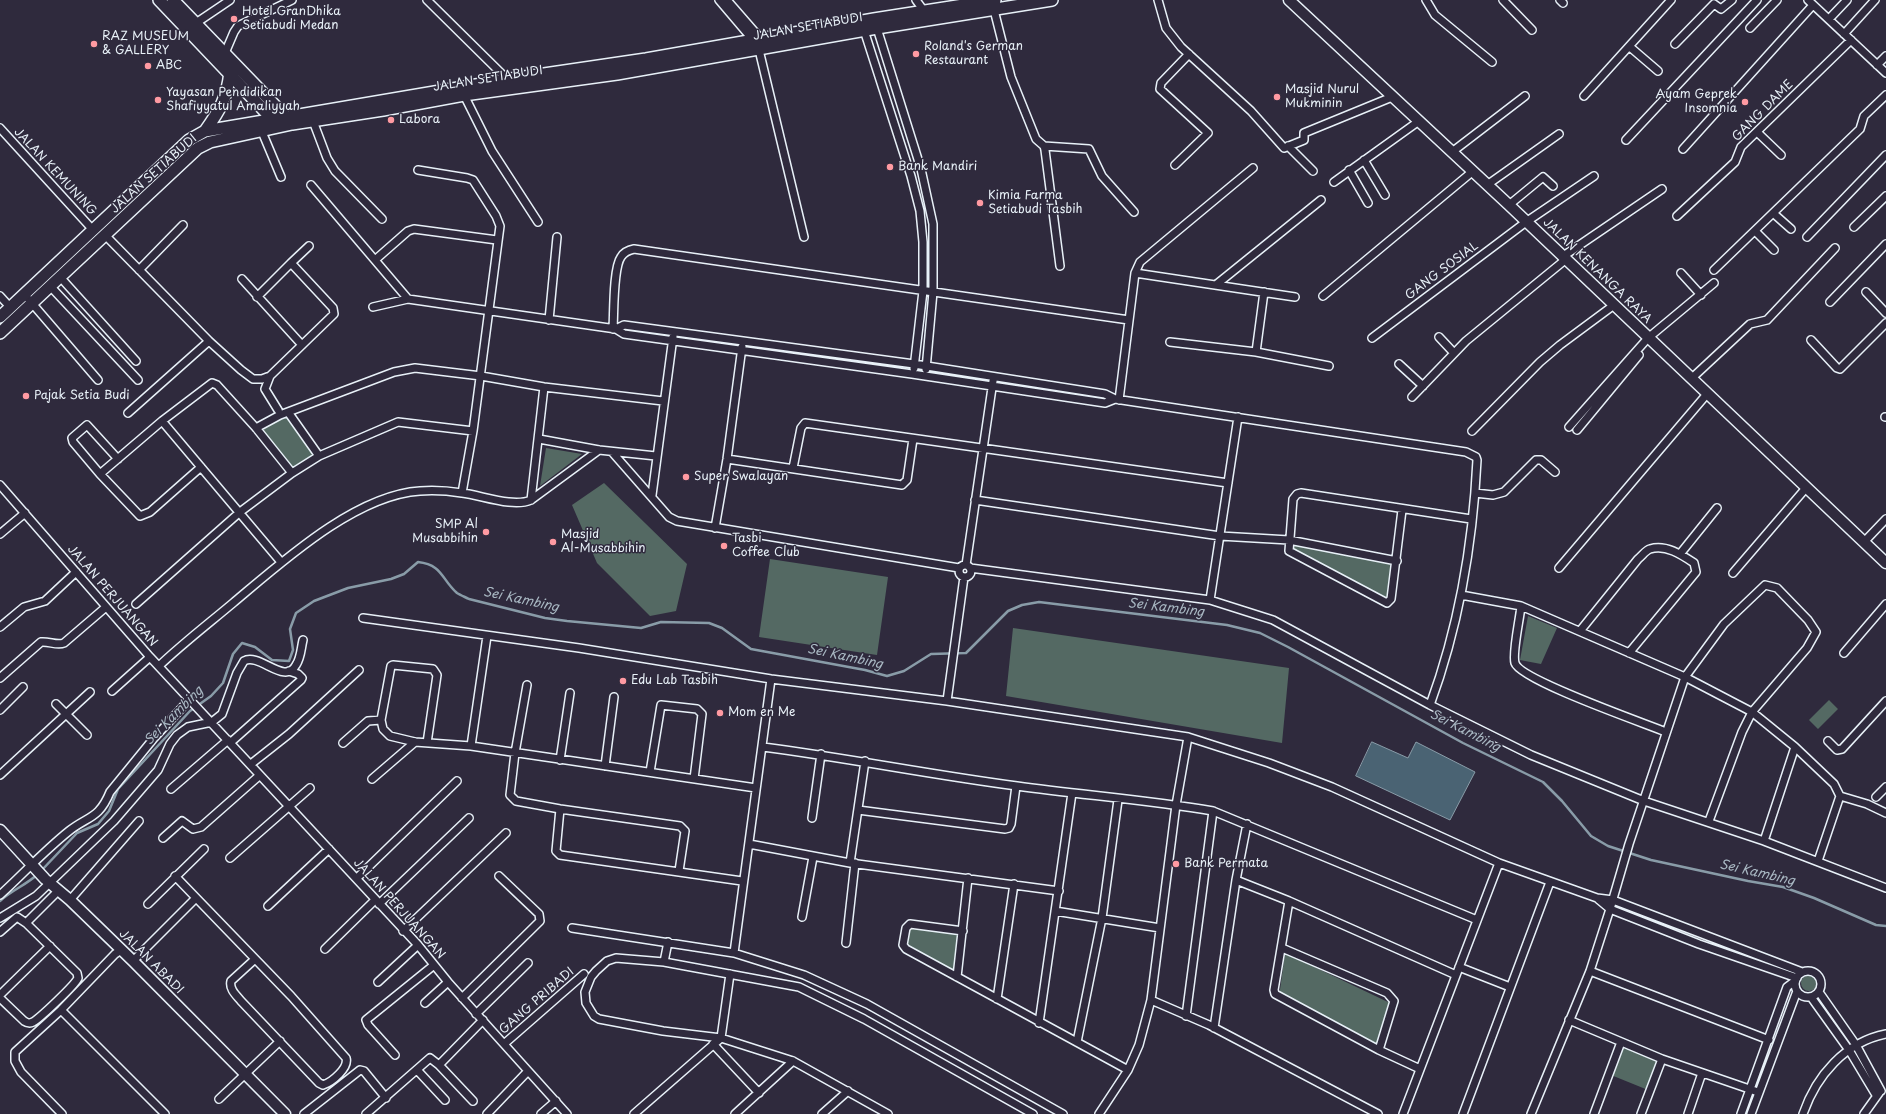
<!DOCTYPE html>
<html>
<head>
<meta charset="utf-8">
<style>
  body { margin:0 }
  canvas { display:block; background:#2f2a3d }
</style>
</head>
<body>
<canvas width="1886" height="1114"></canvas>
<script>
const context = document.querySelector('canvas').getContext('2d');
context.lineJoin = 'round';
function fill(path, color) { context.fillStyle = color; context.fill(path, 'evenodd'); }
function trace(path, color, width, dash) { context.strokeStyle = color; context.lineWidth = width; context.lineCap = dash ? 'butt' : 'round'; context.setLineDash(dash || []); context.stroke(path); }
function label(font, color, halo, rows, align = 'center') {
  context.font = font + ' "Playpen Sans",sans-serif'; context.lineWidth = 3; context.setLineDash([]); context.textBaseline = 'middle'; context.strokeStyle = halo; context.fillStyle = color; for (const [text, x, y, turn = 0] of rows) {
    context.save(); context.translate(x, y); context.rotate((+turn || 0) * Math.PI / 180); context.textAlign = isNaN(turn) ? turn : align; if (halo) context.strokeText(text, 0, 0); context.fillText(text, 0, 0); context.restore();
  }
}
fill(new Path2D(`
  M287 414 317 455 293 472 261 431Z
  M546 448 582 454 540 486Z
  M604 483 687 564 676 611 650 616 597 563 572 505Z
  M1290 541 1395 562 1388 602 1289 548Z
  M770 559 888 577 877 655 759 637Z
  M1528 616 1557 628 1541 664 1520 660Z
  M1013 628 1289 668 1282 743 1006 696Z
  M1829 700 1838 709 1818 729 1809 720Z
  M910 925 961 931 957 977 907 948Z
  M1285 953 1390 1003 1377 1047 1279 997Z
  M1801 983a8 8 0 1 1 16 0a8 8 0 1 1-16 0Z
  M1623 1046 1658 1059 1648 1090 1611 1075Z`), '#546963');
const water = new Path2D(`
  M1372 742 1408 758 1416 742 1475 772 1450 820 1356 776Z`);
fill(water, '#4a6373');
trace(water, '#899ca8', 1);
trace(new Path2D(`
  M41 871 77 833 98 824 109 811 118 789 190 711 211 696 223 683 233 654 242 643 255 647 272 660 289 661 293 650 290 629 296 613 314 601 348 588 391 579 404 574 418 562C443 565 441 579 457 593 460 595 465 597 469 599L545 618 567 621 641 628 661 622 709 623 722 628 751 649 865 670 887 676 904 671 931 654 966 653 1008 611 1022 605 1039 602 1227 625 1260 633 1288 647 1463 743 1543 782 1562 801 1591 836 1608 846 1651 860 1748 881 1783 887 1814 898 1876 925 1886 926
  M0 901C12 890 26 885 38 874`), '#899ca8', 2.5);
const street = new Path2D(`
  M427 0 507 79
  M719 0 753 40 760 54 804 237
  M727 0 761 39V41
  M916 0 924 11
  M1158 0 1166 28 1181 47 1251 111 1284 148 1304 140V133L1392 97
  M1426 0 1435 15 1492 62
  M1503 0 1532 30
  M1560 0 1563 3
  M1808 0 1886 73
  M993 6 1011 77 1036 139 1044 146 1045 150 1060 266
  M1829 19 1847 0
  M196 23 230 0
  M876 25 921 169 933 224V292L926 369
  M863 27 911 176 920 211 923 242V291L914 368
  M1750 28 1777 0
  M1844 34 1875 0
  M1675 44 1714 4 1721 9 1732 0
  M1630 47 1658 71
  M225 53 234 32 238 26 292 0
  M1877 65 1886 56
  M464 95 492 151 538 222
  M1584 96 1671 0
  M313 121 327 158 335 171 382 219
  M260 127 281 177
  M0 128 93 230
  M1757 132 1781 155
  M1626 140 1757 0
  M1044 146 1089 149 1102 176 1134 212
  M1288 146 1313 171
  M1683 149 1813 5
  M1452 152 1525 96
  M1364 160 1385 195
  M1175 165 1208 133 1160 89 1161 83 1189 54
  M418 170 467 178 473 180 496 216 500 226 473 431 462 493
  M1349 170 1368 203
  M1334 182 1419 121
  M311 185 408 299 616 329 624 334 912 374 1105 403 1115 399
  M1487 185 1559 134
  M1509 205 1543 177 1553 186
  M1773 213 1791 229
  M1677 216 1735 162 1741 147 1851 40
  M1854 227 1886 196
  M1755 231 1774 250
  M105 235 209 341 241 370 253 379H262L270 376 334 314 333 308 291 263 309 246
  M1807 237 1886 155
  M1562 257 1662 189
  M375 260 408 231 414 229 497 240
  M139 270 183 225
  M1714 270 1860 129 1864 116 1886 95
  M1135 273 1295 297
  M1681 273 1701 295
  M61 278 136 361
  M242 279 302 345
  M1217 284 1321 200
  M51 287 138 380
  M1866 292 1886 313
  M24 294 98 380
  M0 296 10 307
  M1323 296 1472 172
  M257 297 291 263
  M1830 302 1886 244
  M373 307 408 299
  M549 320 557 237
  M613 329C614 313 613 268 621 257 624 252 629 250 634 249L1129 320
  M616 329 624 325 914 364 1105 394 1115 399 1466 452 1476 457 1477 460C1473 543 1459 626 1430 705
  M1439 337 1454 353
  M1372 338 1526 222 1594 176
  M1811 340 1837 368 1840 369 1886 323
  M1170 342 1256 352 1264 292
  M1256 352 1329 366
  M1399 364 1423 386
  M270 376 265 389 278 410
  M1692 378 1750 324 1767 320 1835 248
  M1412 397 1466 341 1565 260
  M1119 400 1135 273 1140 262 1253 168
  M288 412 319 456
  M128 413 209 341
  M1885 417H1886
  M162 421 281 562
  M1569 427 1648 338 1714 283
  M256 428 280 415 394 372 415 368 481 376 544 387 663 401
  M1577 430 1639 355
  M1472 431 1540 362 1560 345 1614 305
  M539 439 599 450 656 456
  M612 452 669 517 677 521 959 568
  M118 459 87 425 72 438 73 442 100 474 140 516 150 512 201 467
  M727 459 902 485 907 480 913 439
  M793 468 801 428 805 423 1228 483
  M100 474 162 421 212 383 217 385 256 428 292 473
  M0 485 150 657 418 945 448 982 567 1114
  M1475 493 1493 495 1504 492 1536 460H1541L1555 472
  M652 495 673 337
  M531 500 544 387
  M975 500 1220 536 1289 540 1397 561
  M1402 510 1391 599 1387 603 1289 551 1293 499 1297 494 1301 493 1471 519
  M715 528 727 459 742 347
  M0 534 25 513
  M1864 542 1886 519
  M1680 554 1717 508
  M959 571a6 6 0 1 1 12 0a6 6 0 1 1-12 0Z
  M966 565 993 381
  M970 568 1210 600 1273 620 1430 705 1531 755 1644 801 1764 841 1886 888
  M1559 568 1707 394
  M1733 573 1806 488
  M1461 595 1521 606 1685 677 1752 712 1795 747 1834 784 1840 796 1818 861
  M1210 600 1238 417
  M136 604 240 512 292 473 319 456 398 422 473 431
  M1521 606C1520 618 1512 653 1515 663 1520 680 1644 723 1666 732
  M363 618 579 648 771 679 947 701 1188 737 1269 763 1332 787 1499 863 1597 898 1613 900 1802 972
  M0 627 24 607 45 601 76 572
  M1580 631 1638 559C1642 556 1646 550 1650 549 1666 544 1682 555 1694 563L1696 572 1629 653
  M1844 653 1886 604
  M159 666C182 644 208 624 233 603 282 562 355 495 420 491 433 490 449 491 462 493 481 495 513 508 531 500L599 450
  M0 678 41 642C49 641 57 646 64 643L106 607
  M527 685 515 753 510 795 516 801 560 809 680 826 685 831 679 871
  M112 691 150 657
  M947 701 964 577
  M56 704 87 735
  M0 710 23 687
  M381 720 391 666 393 665 433 669 437 675 427 743
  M1828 741 1837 750 1842 749 1886 701
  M230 743 301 680 302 678 298 674 289 671
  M343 743 368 721 381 720 383 729 390 736 415 742 471 746 756 788
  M471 746 487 636
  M763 747C848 758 932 775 1017 786 1082 795 1148 800 1213 811L1477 920
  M560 760 570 693
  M251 764 289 734 359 670
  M605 766 614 697
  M650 772 661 705 697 709 702 714 694 779
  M0 775 90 692
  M372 779 415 742
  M171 789 228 740
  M1840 796 1867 804 1886 813
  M1876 797 1886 787
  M560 809 556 851 560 855 742 881
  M858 810 1005 829 1009 828 1011 824 1016 786
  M812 818 821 754
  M163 838 182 821 193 829 201 827 260 775
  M1764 841 1795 747
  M749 844 850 863 1059 891
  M230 858 310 788
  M850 863 865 761
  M175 876 291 996 346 1058C349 1068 332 1082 323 1085L319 1083 241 1001C236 995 229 989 231 981L254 960
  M357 878 457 781
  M1236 880 1289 901 1456 975
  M0 895C23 874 44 851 69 831 88 816 99 819 110 792L154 738 190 699
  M1598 899 1610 909 1699 944 1797 978
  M70 900 139 821
  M1289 901 1274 990 1275 994 1379 1050 1420 1069
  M148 904 204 849
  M379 904 469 818
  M268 906 329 849
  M1055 911 1160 928
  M802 917 813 857
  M0 918 36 896 114 821 158 770 170 744 177 735 188 727 212 722 222 714 237 673 244 661C259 652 285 686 296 665 301 658 301 648 303 640
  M572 928 734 953 804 975 867 1004 1063 1114
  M403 931 506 833
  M963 931 910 924 906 928 903 945 906 949 1128 1070
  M0 932 17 917 26 923 59 890
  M846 943 855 863
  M1282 948 1387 993 1394 1001 1379 1050
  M325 949 375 900
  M734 953 771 679
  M133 961 196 898
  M664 962 668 942
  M1459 967 1510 987
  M1795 984a13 13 0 1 1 26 0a13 13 0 1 1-26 0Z
  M1590 971 1769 1040
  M957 977 968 878
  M378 982 418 945
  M1819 992 1856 1045 1881 1091
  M0 995 50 946
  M1811 997 1849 1050 1876 1095
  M0 998 24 1021C27 1023 29 1024 33 1022 40 1018 75 985 78 978L77 973 26 923
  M462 998 540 921 539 914 499 876
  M997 999 1014 884
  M1151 1000 1209 1025 1378 1114
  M425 1003 448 982
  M61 1010 165 1114
  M476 1014 528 963
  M1186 1016 1213 811
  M1569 1020 1662 1059 1758 1092
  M1039 1023 1072 793
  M1214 1028 1236 880 1247 824
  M1077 1042 1102 918 1118 800
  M504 1044 584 974
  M713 1044 759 1093
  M395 1055 368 1025 366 1020 434 965
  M439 1065 483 1020
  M418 1071 445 1100
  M219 1099 280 1041
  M62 1114 21 1072 15 1061V1052L61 1010 115 954 121 950
  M304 1114 360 1070 364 1071 386 1098
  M366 1114 430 1058 439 1065 473 1101
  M487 1114 528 1071
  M541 1114 556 1101
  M634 1114 721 1038 730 974
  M735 1114 793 1061
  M822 1114 848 1091
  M888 1114 793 1061 721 1038 663 1031 599 1019 594 1016 586 1003 585 992 591 977 596 971 607 961 616 958 664 962 799 987 864 1019 1033 1114
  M1099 1114 1128 1070 1139 1045 1151 1000 1176 805 1188 737
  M1403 1114 1499 863
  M1463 1114 1550 882
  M1531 1114 1590 971 1610 909 1629 844 1685 677 1724 624 1765 585 1777 588 1808 620 1816 632 1807 648 1752 712 1742 732 1709 821
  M1594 1114 1621 1042
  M1641 1114 1662 1059
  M1688 1114 1702 1073
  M1741 1114 1787 987 1795 981
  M1751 1114 1797 991
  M1803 1114C1816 1076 1845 1042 1886 1034
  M1864 1114 1879 1093`);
const secondary = new Path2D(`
  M1289 0 1509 205 1886 563
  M0 830 45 879 70 900 133 961 285 1114`);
const primary = new Path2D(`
  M159 0 276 123
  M173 0 289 120
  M205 131C220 110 227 98 230 72
  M0 317 189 140 205 131 517 78 646 59 874 19 995 0
  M0 333 198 148 210 142 292 124 383 110 464 95 617 74 877 28 1052 0`);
trace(street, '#e8f1f8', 10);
trace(secondary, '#e8f1f8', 13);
trace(primary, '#e8f1f8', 14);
trace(street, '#2f2a3d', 7);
trace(secondary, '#2f2a3d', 10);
trace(primary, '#2f2a3d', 11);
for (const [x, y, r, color] of [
  [234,19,4,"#ff9aa2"],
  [94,44,4,"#ff9aa2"],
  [916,54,4,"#ff9aa2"],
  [148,66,4,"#ff9aa2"],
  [1277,97,4,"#ff9aa2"],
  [158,100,4,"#ff9aa2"],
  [1745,102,4,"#ff9aa2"],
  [391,120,4,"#ff9aa2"],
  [890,167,4,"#ff9aa2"],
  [980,203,4,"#ff9aa2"],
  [26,396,4,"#ff9aa2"],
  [686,477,4,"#ff9aa2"],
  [486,532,4,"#ff9aa2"],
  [553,542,4,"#ff9aa2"],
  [724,546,4,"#ff9aa2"],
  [623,681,4,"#ff9aa2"],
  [720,713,4,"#ff9aa2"],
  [1176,864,4,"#ff9aa2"]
]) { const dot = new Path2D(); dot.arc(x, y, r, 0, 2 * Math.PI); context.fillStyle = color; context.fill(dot); trace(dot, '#2f2a3d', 1.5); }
label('12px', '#e8f1f8', '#2f2a3d', [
  ["Hotel GranDhika",242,12],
  ["Setiabudi Medan",242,26],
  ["RAZ MUSEUM",102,37],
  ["& GALLERY",102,51],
  ["Roland's German",924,47],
  ["Restaurant",924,61],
  ["ABC",156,66],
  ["Masjid Nurul",1285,90],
  ["Mukminin",1285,104],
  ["Yayasan Pendidikan",166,93],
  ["Shafiyyatul Amaliyyah",166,107],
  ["Ayam Geprek",1737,95,"right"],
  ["Insomnia",1737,109,"right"],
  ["Labora",399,120],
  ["Bank Mandiri",898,167],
  ["Kimia Farma",988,196],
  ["Setiabudi Tasbih",988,210],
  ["Pajak Setia Budi",34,396],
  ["Super Swalayan",694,477],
  ["SMP Al",478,525,"right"],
  ["Musabbihin",478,539,"right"],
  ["Masjid",561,535],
  ["Al-Musabbihin",561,549],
  ["Tasbi",732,539],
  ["Coffee Club",732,553],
  ["Edu Lab Tasbih",631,681],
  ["Mom en Me",728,713],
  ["Bank Permata",1184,864]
], 'left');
label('12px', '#e8f1f8', '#2f2a3d', [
  ["JALAN SETIABUDI",808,27,-10],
  ["JALAN SETIABUDI",488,79,-9],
  ["GANG DAME",1763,111,-45],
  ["JALAN KEMUNING",55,172,47],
  ["JALAN SETIABUDI",154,174,-42],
  ["GANG SOSIAL",1442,271,-37],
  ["JALAN KENANGA RAYA",1597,271,44],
  ["JALAN PERJUANGAN",112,596,49],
  ["JALAN PERJUANGAN",399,909,48],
  ["JALAN ABADI",151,962,45],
  ["GANG PRIBADI",537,1001,-41]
]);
label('italic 13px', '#a9b8c3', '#2f2a3d', [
  ["Sei Kambing",521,600,12],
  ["Sei Kambing",1166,608,7],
  ["Sei Kambing",845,657,12],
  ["Sei Kambing",174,716,-45],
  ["Sei Kambing",1465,731,27],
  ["Sei Kambing",1757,873,13]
]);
</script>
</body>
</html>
